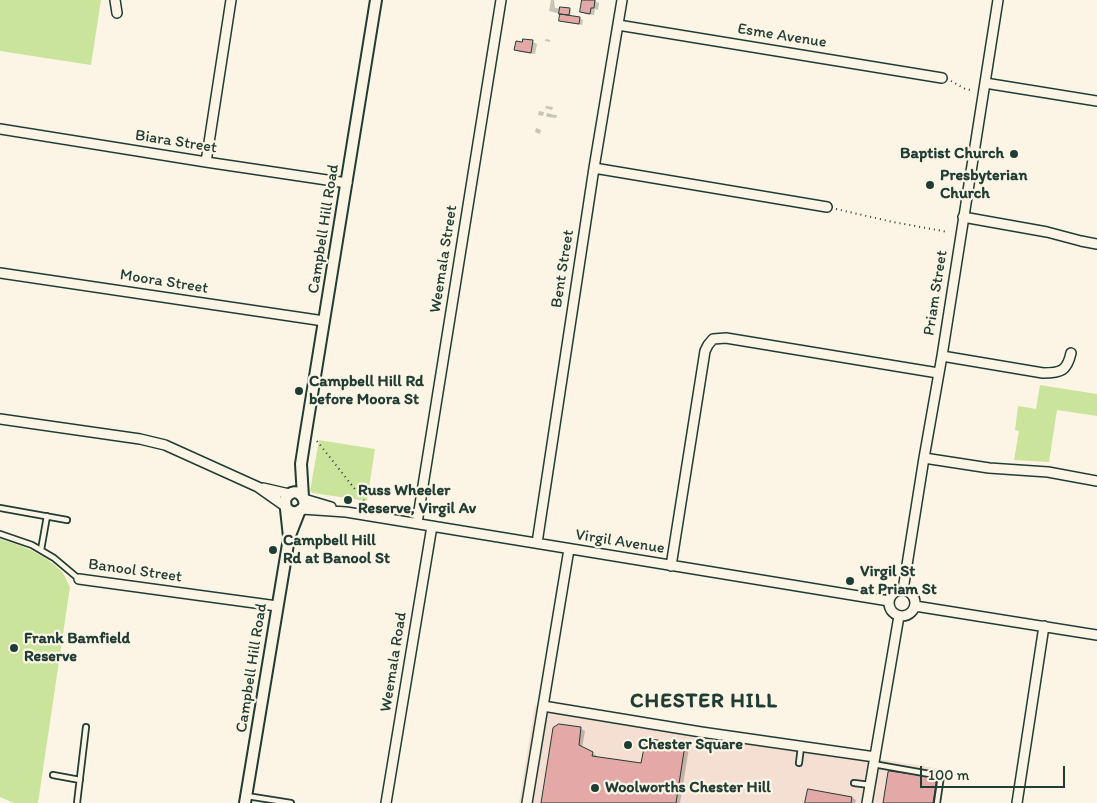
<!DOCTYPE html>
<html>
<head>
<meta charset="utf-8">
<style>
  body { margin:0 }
  #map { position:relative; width:1097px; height:803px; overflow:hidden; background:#fcf5e5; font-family:Itim,sans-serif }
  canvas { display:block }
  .scale { position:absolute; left:920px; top:766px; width:145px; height:22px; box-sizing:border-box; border:2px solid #1f3d34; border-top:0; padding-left:6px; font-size:15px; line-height:18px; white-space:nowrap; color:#1f3d34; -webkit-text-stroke:4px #fcf5e5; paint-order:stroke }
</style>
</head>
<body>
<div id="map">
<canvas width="1097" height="803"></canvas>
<div class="scale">100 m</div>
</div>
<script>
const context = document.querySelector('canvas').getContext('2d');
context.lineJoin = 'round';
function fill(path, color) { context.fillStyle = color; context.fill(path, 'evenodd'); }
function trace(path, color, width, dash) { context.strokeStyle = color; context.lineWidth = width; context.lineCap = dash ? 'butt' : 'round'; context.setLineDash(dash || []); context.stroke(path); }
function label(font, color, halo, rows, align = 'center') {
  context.font = font + ' Itim,sans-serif'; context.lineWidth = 4.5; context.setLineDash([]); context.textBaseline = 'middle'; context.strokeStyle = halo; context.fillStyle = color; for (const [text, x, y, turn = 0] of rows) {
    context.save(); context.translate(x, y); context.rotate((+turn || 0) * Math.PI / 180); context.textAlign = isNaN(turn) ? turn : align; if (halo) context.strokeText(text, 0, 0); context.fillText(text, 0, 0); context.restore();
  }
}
fill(new Path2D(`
  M535 705 947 770 941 803H519Z`), '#f5ded2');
fill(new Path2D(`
  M0 0H101L91 65 0 51Z
  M1040 385 1097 394V416L1057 410 1049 462 1014 460 1019 431 1015 430 1018 406 1036 409Z
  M319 440 375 449 367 501 313 493 310 491Z
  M0 539C21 545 44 554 60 570 65 574 67 582 70 587L38 803H14L0 797Z`), '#cae59b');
fill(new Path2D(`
  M551 0H554L555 8 571 10 570 17 579 18 583 20 582 25 564 22 560 20 561 14 549 11Z
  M583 0 595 1 599 3 598 10 595 9 594 15 585 14 581 12Z
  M546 39 550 40V42L545 41Z
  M533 42 537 44 535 54 519 52 516 50Z
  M546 106 553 107 552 110 545 108Z
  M539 111 544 112 543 116 538 115Z
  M547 113 555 115H557L556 118 548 117 546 116Z
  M536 128 541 130 540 134 535 132Z
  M581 729 585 731 582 748 596 755V757L642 765 685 746 689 748 680 803H543Z
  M931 778 936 781 940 786 937 803H884Z
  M809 791 852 798 856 800 855 803H807Z`), '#0003');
const building = new Path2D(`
  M582 0H595L594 8H591L590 14 580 12Z
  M560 7 570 8 569 15 559 14Z
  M560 14 580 17 579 24 559 21Z
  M523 39 533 40 531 53 514 50 516 41 522 42Z
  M559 724 581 727 579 745 593 752 592 756 641 763 646 738 685 745 676 803H541L553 728Z
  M890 771 932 777 936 783 933 803H883L888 772Z
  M808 789 852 797 851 803H805Z`);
fill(building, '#e4a9a6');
trace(building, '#1f3d34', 1);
const service = new Path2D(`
  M0 508 67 520
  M0 534 32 545 54 558 79 579
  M41 550 47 516
  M799 763 801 747
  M873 764 941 776 937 803
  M53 775 80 780
  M854 783 870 785
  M247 796 291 803
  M77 803 86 727`);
const minor = new Path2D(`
  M115 0 117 13
  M618 25 942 78
  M985 83 1097 101
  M0 129 206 162 347 183
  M206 162 231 0
  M594 168 827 207
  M963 217 1047 232 1081 241 1097 244
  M0 273 324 321
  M942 356 1043 373C1061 373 1067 371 1071 353
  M0 419 140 439 165 445 258 487 285 506
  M924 458 989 468 1048 472 1097 481
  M263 488 289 494
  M304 499 331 507
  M302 509 346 512 889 601
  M417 523 501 0
  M537 543 594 168 622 0
  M671 566 705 351 708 345 713 339 726 338 938 373
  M79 579 277 606
  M889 603a13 13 0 1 1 26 0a13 13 0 1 1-26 0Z
  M903 590 924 458 942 356 998 0
  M915 606 1097 635
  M543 706 701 732 875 757
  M386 803 432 526
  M527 803 569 549
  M867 803 899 616
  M1017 803 1044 626`);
const tertiary = new Path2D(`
  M303 497 301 464 305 438 376 0
  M286 508C289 511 292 513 297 512 315 507 296 479 285 500L289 537
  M245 803 289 538 300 510`);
trace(service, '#1f3d34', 8);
trace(minor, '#1f3d34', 12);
trace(tertiary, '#1f3d34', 14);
trace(new Path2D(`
  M951 81 965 89 971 90
  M836 209 893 222 948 232
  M317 441 365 502`), '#1f3d34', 2, [1, 4]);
trace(service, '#fcf5e5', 4.5);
trace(minor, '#fcf5e5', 9);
trace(tertiary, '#fcf5e5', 10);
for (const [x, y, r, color] of [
  [1014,154,5,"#1f3d34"],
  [930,185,5,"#1f3d34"],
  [299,391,5,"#1f3d34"],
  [348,500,5,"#1f3d34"],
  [273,550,5,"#1f3d34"],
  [850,581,5,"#1f3d34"],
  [14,648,5,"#1f3d34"],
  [628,745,5,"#1f3d34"],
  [595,788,5,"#1f3d34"]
]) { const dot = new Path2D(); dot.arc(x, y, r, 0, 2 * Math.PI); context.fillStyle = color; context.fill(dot); trace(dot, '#fcf5e5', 2); }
label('16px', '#1f3d34', '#fcf5e5', [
  ["Esme Avenue",782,36,9],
  ["Biara Street",176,142,9],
  ["Campbell Hill Road",324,229,-81],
  ["Weemala Street",444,259,-81],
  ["Bent Street",563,269,-81],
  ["Moora Street",164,282,9],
  ["Priam Street",936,293,-81],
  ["Virgil Avenue",620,542,9],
  ["Banool Street",135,571,8],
  ["Weemala Road",394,662,-81],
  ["Campbell Hill Road",252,668,-81]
]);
label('bold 16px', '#1f3d34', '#fcf5e5', [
  ["Baptist Church",1004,154,"right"],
  ["Presbyterian",940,176],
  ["Church",940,194],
  ["Campbell Hill Rd",309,382],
  ["before Moora St",309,400],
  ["Russ Wheeler",358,491],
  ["Reserve, Virgil Av",358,509],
  ["Campbell Hill",283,541],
  ["Rd at Banool St",283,559],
  ["Virgil St",860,572],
  ["at Priam St",860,590],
  ["Frank Bamfield",24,639],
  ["Reserve",24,657],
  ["Chester Square",638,745],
  ["Woolworths Chester Hill",605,788]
], 'left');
context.letterSpacing = '1px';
label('bold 21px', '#1f3d34', '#fcf5e5', [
  ["CHESTER HILL",704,702]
]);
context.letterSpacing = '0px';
</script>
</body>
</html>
